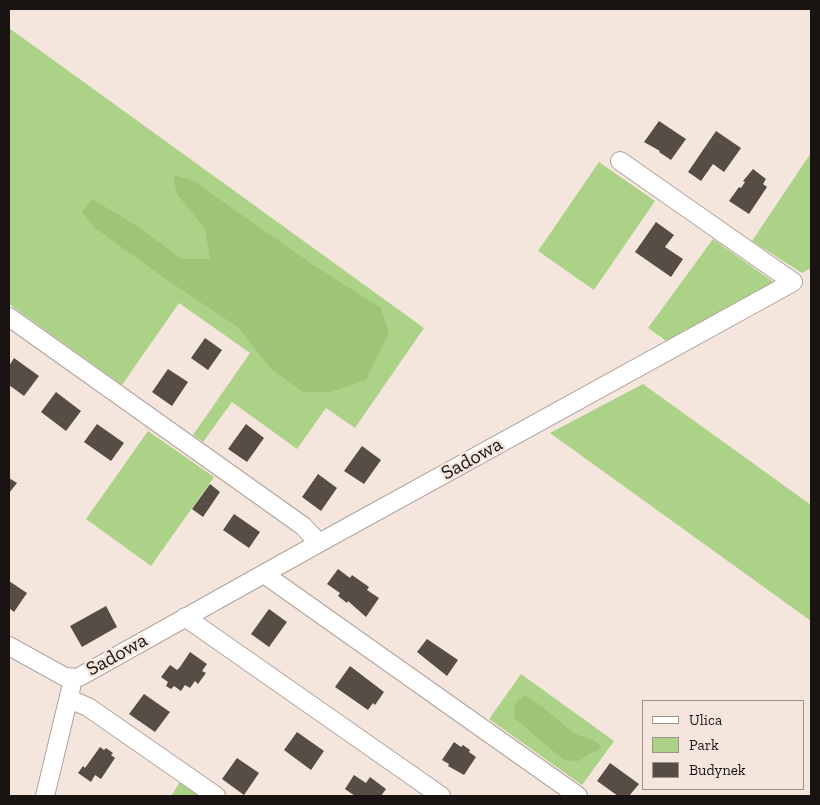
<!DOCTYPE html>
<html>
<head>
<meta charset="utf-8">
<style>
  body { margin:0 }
  #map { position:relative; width:820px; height:805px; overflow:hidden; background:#f4e6dd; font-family:"Zilla Slab",serif }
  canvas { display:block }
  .frame { position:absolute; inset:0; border:10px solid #191411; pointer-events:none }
  .legend { position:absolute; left:642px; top:700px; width:162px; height:90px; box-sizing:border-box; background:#f4e6dd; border:1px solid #9c928b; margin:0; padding:6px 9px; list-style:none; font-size:15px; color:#191411 }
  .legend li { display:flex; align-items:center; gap:10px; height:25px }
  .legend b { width:25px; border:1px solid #9c928b }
</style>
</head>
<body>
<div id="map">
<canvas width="820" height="805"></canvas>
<div class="frame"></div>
<ul class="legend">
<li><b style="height:6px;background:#fff"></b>Ulica</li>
<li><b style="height:14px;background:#acd288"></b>Park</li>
<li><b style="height:14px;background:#564d44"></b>Budynek</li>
</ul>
</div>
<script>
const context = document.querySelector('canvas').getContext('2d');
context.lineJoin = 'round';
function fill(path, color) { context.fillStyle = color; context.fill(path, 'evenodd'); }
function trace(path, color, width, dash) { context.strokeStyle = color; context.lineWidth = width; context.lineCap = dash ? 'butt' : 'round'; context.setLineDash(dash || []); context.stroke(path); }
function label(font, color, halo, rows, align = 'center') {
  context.font = font + ' "Zilla Slab",serif'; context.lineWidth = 5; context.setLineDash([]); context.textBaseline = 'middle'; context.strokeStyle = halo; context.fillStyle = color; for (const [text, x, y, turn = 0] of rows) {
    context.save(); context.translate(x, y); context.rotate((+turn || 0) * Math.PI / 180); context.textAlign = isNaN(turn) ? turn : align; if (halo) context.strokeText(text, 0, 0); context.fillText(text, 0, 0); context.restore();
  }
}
fill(new Path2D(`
  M9 28 424 328 355 428 326 408 297 449 232 402 203 442 193 435 250 353 179 303 122 385 9 304Z
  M811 153V268L802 273 752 241Z
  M599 162 655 201 594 290 538 251Z
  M713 239 779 286 672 345 648 328Z
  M643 384 811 505V621L550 433Z
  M148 431 214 477 151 566 86 519Z
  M521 674 614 741 582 785 489 719Z
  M180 782 200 796H171Z`), '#acd288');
fill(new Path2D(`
  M173 175 192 180 313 265 381 308 389 333 366 380 331 392H303L271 369 239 328 167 280 95 228 82 212 92 199 137 226 182 259H210L205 229 177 194Z
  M525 695C543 705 556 720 573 732 583 740 589 734 601 746L598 750 589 754 579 761 564 760 514 718 515 704Z`), '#9dc477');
fill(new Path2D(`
  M659 121 686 139 671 160 659 152 660 151 644 142Z
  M716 131 741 148 724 172 713 164 701 181 688 172Z
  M753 169 766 179 763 184 767 187 749 214 729 201 739 187 741 188 745 182 743 181Z
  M656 222 674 235 665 247 683 259 671 277 635 252Z
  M205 338 222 350 208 370 191 358Z
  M14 358 39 376 24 396 9 385V366Z
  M168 369 188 382 172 406 152 392Z
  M56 392 81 411 66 431 41 412Z
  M97 424 124 443 111 461 84 442Z
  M246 424 264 438 247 462 228 449Z
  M362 446 381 460 364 484 344 471Z
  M318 474 337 488 321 511 302 497Z
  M9 478 17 483 9 493Z
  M210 484 220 492 203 517 192 509Z
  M234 514 260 532 249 548 223 530Z
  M338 569 350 578 352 575 369 587 367 590 379 598 366 617 348 601 347 603 338 596 340 593 327 584Z
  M9 581 27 593 14 612 9 608Z
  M106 606 117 627 82 647 70 626Z
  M269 609 287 622 269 647 251 634Z
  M427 639 458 660 447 676 417 652Z
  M190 652 207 664 202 671 206 673 198 684 195 681 190 688 185 685 181 691 174 686 171 689 166 686 168 682 161 677 170 665 177 670 180 667Z
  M350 666 384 692 375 705 373 703 368 710 335 687Z
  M144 694 170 712 155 732 129 714Z
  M297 732 324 751 311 770 284 750Z
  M454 742 461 747 463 745 470 750 469 752 476 757 464 775 448 766 449 764 442 760Z
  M100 747 104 750 106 748 113 753 111 755 115 758 101 779 95 775 91 782 78 773 83 766 85 768Z
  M237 758 259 773 244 795 222 779Z
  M610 763 639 784 629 796H618L597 781Z
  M354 775 366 783 370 777 386 789 381 796H355L345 789Z`), '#564d44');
const minor = new Path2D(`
  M9 317 303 526 319 543
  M264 574 578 796
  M185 617 441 796
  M9 646 65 677 76 678 81 676 319 543 793 282 620 161
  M69 699 88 707 216 796
  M45 796 71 688`);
trace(minor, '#b0a39b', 20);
trace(minor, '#fff', 18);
label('20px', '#191411', '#f4e6dd', [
  ["Sadowa",472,459,-29],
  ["Sadowa",117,655,-29]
]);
</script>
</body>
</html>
